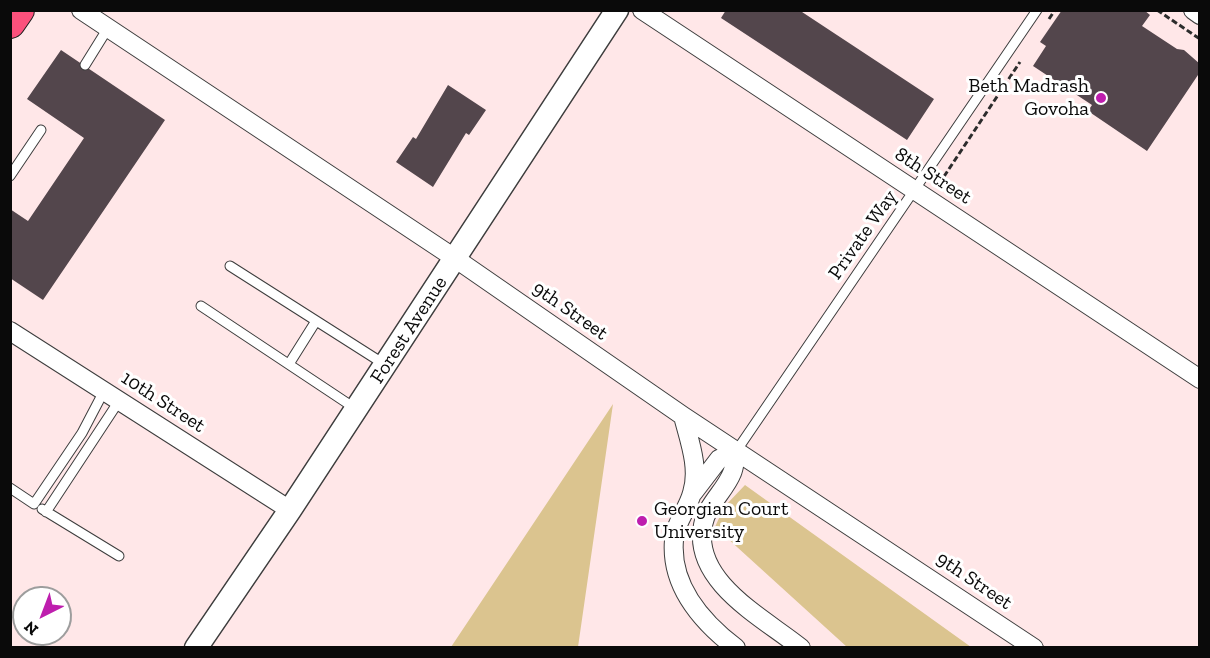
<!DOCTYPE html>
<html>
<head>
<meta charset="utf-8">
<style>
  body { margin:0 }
  #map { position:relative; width:1210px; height:658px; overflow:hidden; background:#ffe7e8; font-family:"Zilla Slab",serif }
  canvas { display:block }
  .frame { position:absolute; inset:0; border:12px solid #0a0a0a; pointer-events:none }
  .north { position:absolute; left:12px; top:586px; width:60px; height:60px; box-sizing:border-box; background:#fff; border:2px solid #9d9d9d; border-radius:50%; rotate:222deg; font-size:16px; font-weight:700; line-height:24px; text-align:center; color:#0a0a0a }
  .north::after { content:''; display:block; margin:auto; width:21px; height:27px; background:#be1eae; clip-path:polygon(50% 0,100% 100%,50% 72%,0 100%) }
</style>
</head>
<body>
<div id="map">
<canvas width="1210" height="658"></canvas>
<div class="frame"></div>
<div class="north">N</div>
</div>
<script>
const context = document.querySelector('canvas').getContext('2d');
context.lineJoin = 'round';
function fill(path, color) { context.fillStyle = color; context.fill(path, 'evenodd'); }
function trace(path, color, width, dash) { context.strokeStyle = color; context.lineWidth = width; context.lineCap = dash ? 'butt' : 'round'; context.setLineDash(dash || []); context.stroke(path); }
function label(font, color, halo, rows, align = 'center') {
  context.font = font + ' "Zilla Slab",serif'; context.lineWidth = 6; context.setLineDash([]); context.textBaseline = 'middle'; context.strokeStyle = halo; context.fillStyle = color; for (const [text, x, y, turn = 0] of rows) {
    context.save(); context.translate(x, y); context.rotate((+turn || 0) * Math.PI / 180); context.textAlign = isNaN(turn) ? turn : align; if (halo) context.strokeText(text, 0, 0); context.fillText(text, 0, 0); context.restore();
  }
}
fill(new Path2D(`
  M613 404 578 647H451Z
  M745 485 971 647H847L715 527 724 507Z`), '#dbc48f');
fill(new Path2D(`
  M726 10H799L934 99 907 140 721 18Z
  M1062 10H1144L1150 15 1142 26 1177 49 1184 50 1200 64V72L1147 151 1088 111 1092 105 1033 66 1046 46 1040 42Z
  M61 50 165 120 43 300 10 278V209L28 221 84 138 27 99Z
  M448 85 486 110 469 135 466 133 433 187 396 162 413 137 416 139Z`), '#53464c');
const service = new Path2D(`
  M85 65 108 28
  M10 176 41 130
  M230 266 384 364
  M201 306 356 409
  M289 364 316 321
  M737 450 1037 10
  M10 488 34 504 82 433 104 391
  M42 509 119 556
  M46 512 119 401`);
const minor = new Path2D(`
  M81 10 456 259 683 416 1034 648
  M642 10 1200 379
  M1193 10 1200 15
  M10 331 290 510
  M683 416C689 440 700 468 692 493 688 509 675 523 674 540 670 586 702 622 736 648
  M737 450C735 457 735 466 732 473 725 491 707 504 703 525 692 582 764 618 801 648
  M693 493 719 459 737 450`);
const tertiary = new Path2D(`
  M196 648 290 510 617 10`);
const trunk = new Path2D(`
  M10 23 19 10`);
trace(service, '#3d3d3d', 11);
trace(minor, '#3d3d3d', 20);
trace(tertiary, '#3d3d3d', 25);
trace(trunk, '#1b1b1b', 32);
trace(new Path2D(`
  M1157 10 1200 39
  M1049 19 1055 10
  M939 184 1020 62`), '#2c2c2c', 3, [6, 3]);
trace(service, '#fff', 9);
trace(minor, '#fff', 18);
trace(tertiary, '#fff', 22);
trace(trunk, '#fc517c', 30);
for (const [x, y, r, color] of [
  [1101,98,6,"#be1eae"],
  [642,521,6,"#be1eae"]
]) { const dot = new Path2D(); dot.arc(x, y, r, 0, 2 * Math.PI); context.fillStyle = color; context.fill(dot); trace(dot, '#fff', 2); }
label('20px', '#0a0a0a', '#fff', [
  ["Beth Madrash",1089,86],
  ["Govoha",1089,109],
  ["Georgian Court",654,509,"left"],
  ["University",654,532,"left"]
], 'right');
label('20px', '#0a0a0a', '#fff', [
  ["8th Street",933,176,33],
  ["Private Way",863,235,-55],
  ["9th Street",570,311,35],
  ["Forest Avenue",409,330,-57],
  ["10th Street",163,402,33],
  ["9th Street",974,581,34]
]);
</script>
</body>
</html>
